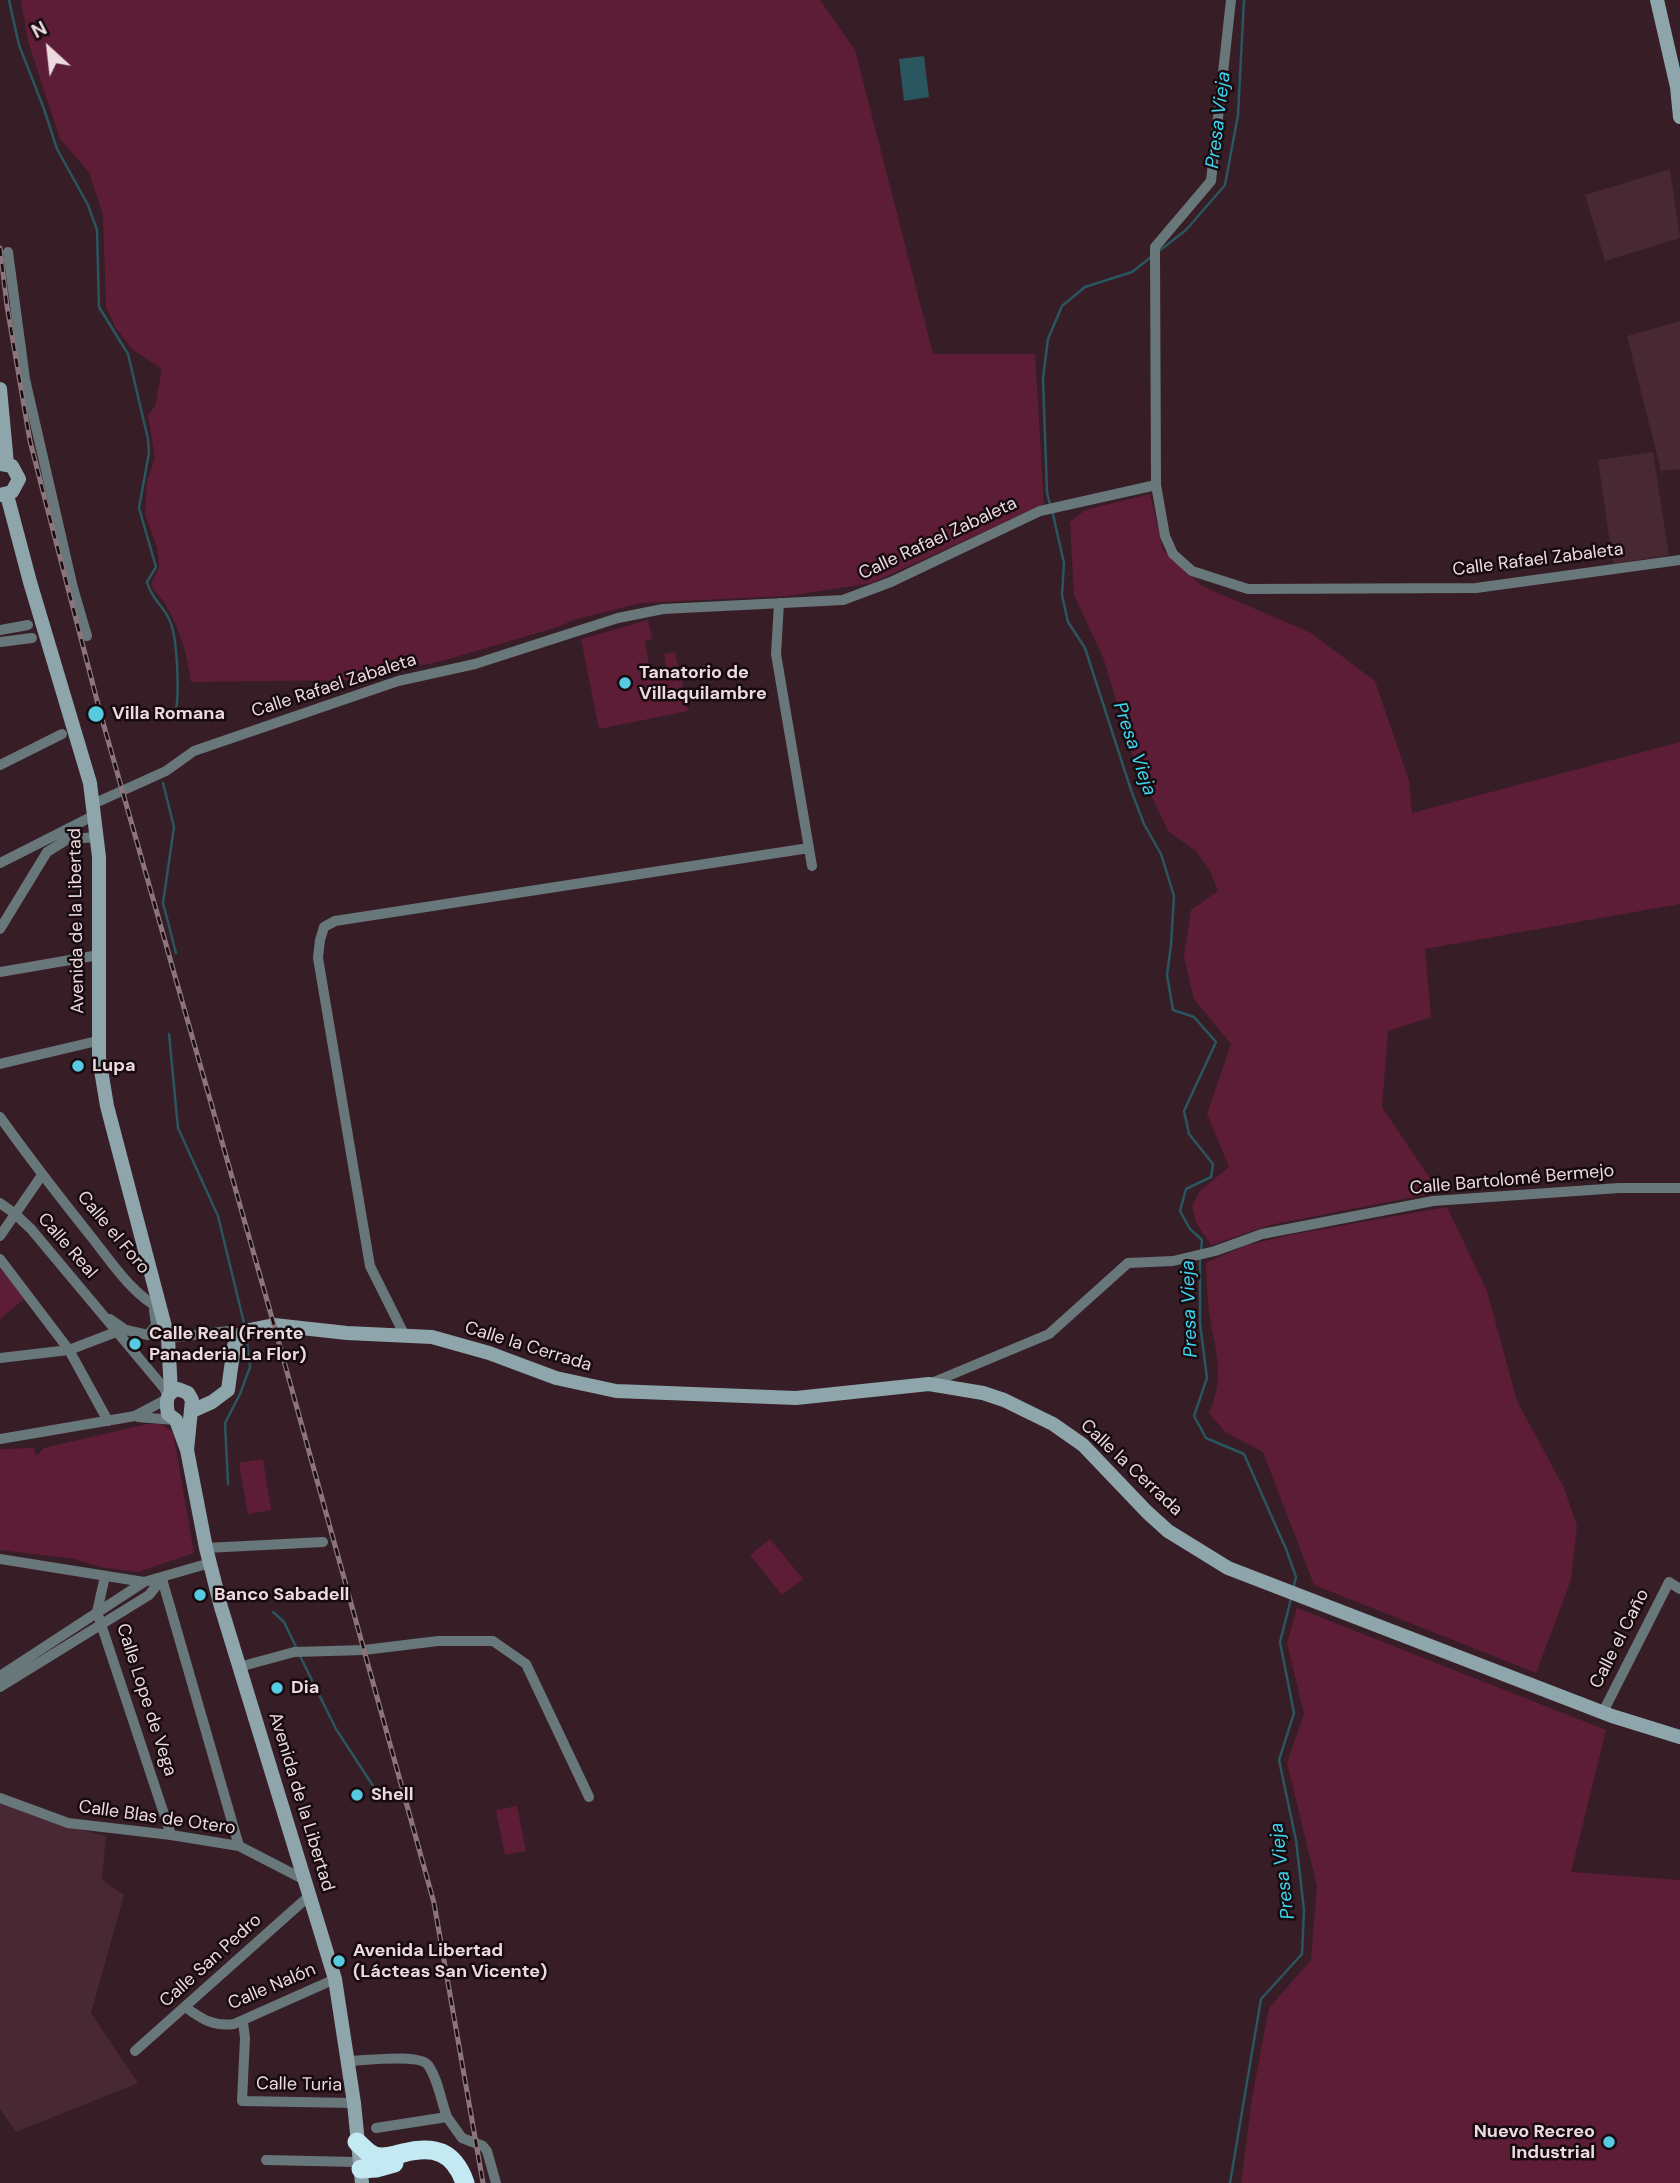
<!DOCTYPE html>
<html>
<head>
<meta charset="utf-8">
<style>
  body { margin:0 }
  #map { position:relative; width:1680px; height:2183px; overflow:hidden; background:#371d26; font-family:"DM Sans",sans-serif }
  canvas { display:block }
  .north { position:absolute; left:14px; top:14px; width:70px; height:70px; -webkit-text-stroke:5px #170b0f; paint-order:stroke; rotate:333deg; font-size:19px; font-weight:700; line-height:28px; text-align:center; color:#ecdadf }
  .north::after { content:''; display:block; margin:auto; width:24px; height:32px; background:#ecdadf; clip-path:polygon(50% 0,100% 100%,50% 72%,0 100%) }
</style>
</head>
<body>
<div id="map">
<canvas width="1680" height="2183"></canvas>
<div class="north">N</div>
</div>
<script>
const context = document.querySelector('canvas').getContext('2d');
context.lineJoin = 'round';
function fill(path, color) { context.fillStyle = color; context.fill(path, 'evenodd'); }
function trace(path, color, width, dash) { context.strokeStyle = color; context.lineWidth = width; context.lineCap = dash ? 'butt' : 'round'; context.setLineDash(dash || []); context.stroke(path); }
function label(font, color, halo, rows, align = 'center') {
  context.font = font + ' "DM Sans",sans-serif'; context.lineWidth = 5; context.setLineDash([]); context.textBaseline = 'middle'; context.strokeStyle = halo; context.fillStyle = color; for (const [text, x, y, turn = 0] of rows) {
    context.save(); context.translate(x, y); context.rotate((+turn || 0) * Math.PI / 180); context.textAlign = isNaN(turn) ? turn : align; if (halo) context.strokeText(text, 0, 0); context.fillText(text, 0, 0); context.restore();
  }
}
fill(new Path2D(`
  M1670 169 1680 238 1605 261 1585 195Z
  M1680 321V469L1661 471 1627 336Z
  M1653 452 1669 555 1613 564 1598 460Z
  M0 1802 57 1824 106 1836 102 1880 124 1895 91 2013 138 2083 16 2132 0 2109Z`), '#472833');
fill(new Path2D(`
  M21 0H820L855 50 933 354H1035L1044 504 872 583 786 596 641 603 573 620 561 626 442 661 353 680 191 682C187 654 181 632 167 607 162 598 155 593 151 584L159 568 157 547 145 515 147 481 155 458 148 415 155 406 162 369 132 349 116 328 106 307 103 215 89 172 60 139 28 41Z
  M1150 494 1163 550 1202 586 1311 633 1375 681 1409 781 1412 813 1680 742V904L1425 949 1431 1017 1388 1031 1382 1107 1439 1192 1270 1225 1211 1245 1196 1223 1192 1206 1200 1191 1229 1167 1207 1114 1231 1044 1194 999 1184 957 1191 910 1218 891 1210 871 1196 851 1168 831 1133 756 1103 657 1074 595 1070 522 1085 510Z
  M648 620 652 639 645 641 650 670 666 668 664 654 675 652 688 711 599 729 581 639Z
  M1447 1207 1487 1291 1517 1401 1564 1488 1577 1526 1571 1580 1536 1673 1314 1585 1263 1452 1225 1432 1209 1413C1226 1376 1215 1350 1209 1312 1207 1296 1207 1279 1206 1263L1244 1246 1289 1235Z
  M0 1268 24 1299 1 1318 0 1324Z
  M147 1424H161L173 1432 194 1553 138 1572 99 1567 75 1559 0 1550V1449L34 1448 36 1456 44 1448Z
  M263 1459 271 1510 248 1514 239 1463Z
  M770 1539 803 1579 782 1595 750 1555Z
  M1297 1608 1606 1730 1571 1872 1680 1880V2183H1241L1252 2098 1269 2008 1311 1960 1317 1886 1287 1763 1304 1714 1287 1643Z
  M517 1806 526 1851 505 1855 496 1810Z`), '#5e1d37');
fill(new Path2D(`
  M924 56 929 97 904 101 899 59Z`), '#29565f');
trace(new Path2D(`
  M9 0 19 45 44 109 57 149 88 205 97 230 99 307 128 354 148 439 149 453 139 508 156 567 147 582C152 600 162 604 169 619 178 636 179 692 176 711
  M1159 251 1186 230 1225 185 1238 115 1244 0
  M1050 504 1047 493 1043 378 1048 339 1062 306 1085 287 1132 272 1151 257
  M1052 510 1064 563 1062 595 1068 622 1085 648 1131 790 1144 824 1161 854 1174 896 1171 945 1167 975 1173 1010 1194 1017 1216 1042 1184 1111 1189 1134 1213 1164 1211 1177 1186 1189 1180 1211 1190 1229 1202 1240 1201 1252
  M163 783 174 827 163 903 176 953
  M169 1034 178 1128 218 1216 244 1323
  M1200 1259V1324L1207 1378 1194 1416 1206 1438 1244 1454 1286 1549 1296 1577 1293 1589
  M228 1484 225 1423 240 1394 250 1367 247 1342
  M273 1612 284 1622 296 1647
  M300 1656 336 1729 377 1792
  M1230 2183 1261 1999 1302 1954 1304 1910 1296 1840 1279 1760 1294 1713 1280 1642 1291 1599`), '#29565f', 2.5);
trace(new Path2D(`
  M1231 0 1211 181 1155 247 1156 485 1165 536 1173 554 1192 571 1248 589 1476 588 1680 560
  M8 252 25 379 73 588 87 636
  M779 603 776 654 812 866
  M0 630 28 625
  M0 642 32 638
  M0 765 62 734
  M93 804 166 771 194 751 398 681 475 664 618 618 663 609 843 600 891 582 1040 511 1156 485
  M0 863 95 815
  M0 929 47 852 68 839 98 837
  M0 972 99 955
  M0 1064 97 1041
  M0 1117C30 1159 61 1199 93 1239 112 1263 133 1295 161 1309
  M0 1203 14 1213 31 1229 164 1388 168 1396
  M0 1236 42 1175
  M0 1259 69 1350 108 1421
  M110 1319 126 1330 148 1335 156 1325 154 1310
  M405 1336 370 1266 318 958 320 940 324 927 335 921 809 848
  M168 1338 229 1331 242 1335
  M0 1358 69 1350 116 1332
  M929 1384 1049 1334 1128 1263 1173 1261 1215 1251 1262 1234 1433 1201 1619 1188H1680
  M138 1417 174 1420
  M0 1439 135 1416 167 1399
  M206 1548 323 1542
  M0 1559 144 1582
  M105 1576 97 1612 171 1835
  M162 1579 239 1846
  M239 1667 294 1652 364 1650 438 1641H493L526 1664 589 1797
  M0 1676 144 1582 210 1563
  M0 1687 149 1595 162 1579
  M1603 1712 1669 1582 1680 1589
  M0 1798 68 1823 171 1835 239 1846 305 1880
  M185 2007C202 2019 213 2027 234 2024L335 1979
  M243 2022 245 2038 242 2101 354 2103
  M135 2051 309 1896
  M347 2061C363 2061 419 2053 428 2065 438 2079 441 2101 447 2117L376 2128
  M447 2117 462 2138 483 2146 487 2151 496 2183
  M266 2160 356 2162`), '#68777a', 10);
trace(new Path2D(`
  M1657 0 1677 87 1680 117
  M0 389 7 464
  M0 464 12 466 19 479 12 492 0 495
  M7 495 30 582 90 783 99 857V1058L107 1106 168 1338 171 1392
  M192 1411 212 1402 228 1390 234 1346 239 1338 249 1330 274 1325 347 1333 432 1337 489 1353 556 1378 616 1391 796 1398 929 1384 983 1393 1004 1400 1053 1424 1083 1445 1147 1512 1168 1531 1228 1568 1612 1716 1680 1737
  M187 1450 192 1400 188 1393 178 1389C165 1393 166 1403 168 1414L176 1420 187 1450 206 1548 221 1607 335 1979 354 2103 362 2183`), '#8da5ab', 14);
trace(new Path2D(`
  M357 2142C363 2147 368 2154 375 2156 384 2159 395 2155 403 2153 434 2145 454 2151 465 2183
  M361 2169 376 2168 394 2163`), '#c3eaf2', 19);
const rail = new Path2D(`
  M0 248 7 306 30 441 100 712 274 1325 434 1903 483 2183`);
trace(rail, '#8b757c', 5);
trace(rail, '#170b0f', 2.5, [8]);
for (const [x, y, r, color] of [
  [625,683,7,"#55cae0"],
  [96,714,9,"#55cae0"],
  [78,1066,7,"#55cae0"],
  [135,1344,7,"#55cae0"],
  [200,1595,7,"#55cae0"],
  [277,1688,7,"#55cae0"],
  [357,1795,7,"#55cae0"],
  [339,1961,7,"#55cae0"],
  [1609,2142,7,"#55cae0"]
]) { const dot = new Path2D(); dot.arc(x, y, r, 0, 2 * Math.PI); context.fillStyle = color; context.fill(dot); trace(dot, '#170b0f', 2.5); }
label('18px', '#ecdadf', '#170b0f', [
  ["Calle Rafael Zabaleta",938,539,-25],
  ["Calle Rafael Zabaleta",1538,560,-7],
  ["Calle Rafael Zabaleta",334,686,-18],
  ["Avenida de la Libertad",77,921,-91],
  ["Calle Bartolomé Bermejo",1512,1180,-5],
  ["Calle el Foro",113,1233,50],
  ["Calle Real",67,1246,49],
  ["Calle la Cerrada",528,1347,17],
  ["Calle la Cerrada",1131,1468,43],
  ["Calle el Caño",1620,1639,-63],
  ["Calle Lope de Vega",146,1700,72],
  ["Avenida de la Libertad",301,1802,73],
  ["Calle Blas de Otero",157,1818,8],
  ["Calle San Pedro",211,1961,-42],
  ["Calle Nalón",272,1987,-23],
  ["Calle Turia",299,2085,1]
]);
label('bold 18px', '#ecdadf', '#170b0f', [
  ["Tanatorio de",639,673],
  ["Villaquilambre",639,694],
  ["Villa Romana",112,714],
  ["Lupa",92,1066],
  ["Calle Real (Frente",149,1334],
  ["Panaderia La Flor)",149,1355],
  ["Banco Sabadell",214,1595],
  ["Dia",291,1688],
  ["Shell",371,1795],
  ["Avenida Libertad",353,1951],
  ["(Lácteas San Vicente)",353,1972],
  ["Nuevo Recreo",1595,2132,"right"],
  ["Industrial",1595,2153,"right"]
], 'left');
label('italic 19px', '#3cd4ef', '#170b0f', [
  ["Presa Vieja",1219,120,-83],
  ["Presa Vieja",1134,749,71],
  ["Presa Vieja",1190,1309,-92],
  ["Presa Vieja",1283,1871,-97]
]);
</script>
</body>
</html>
